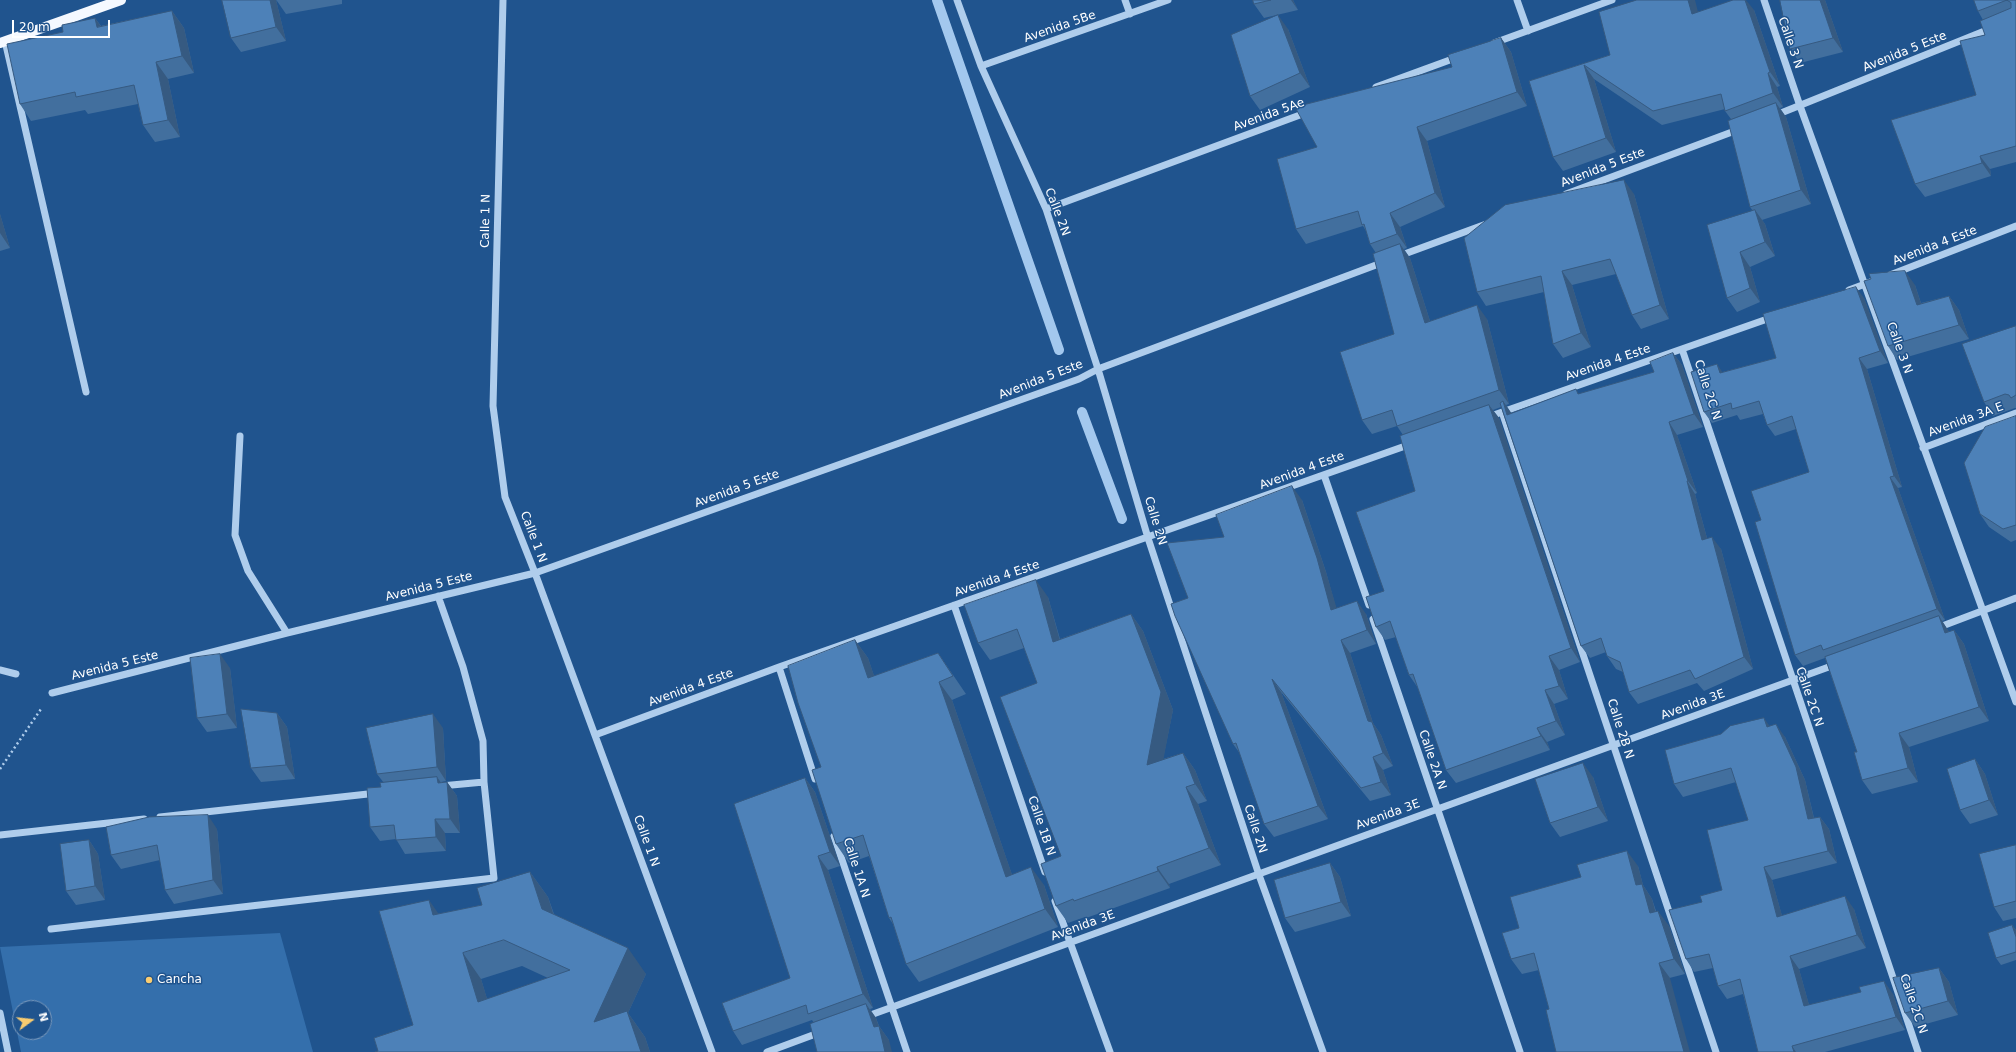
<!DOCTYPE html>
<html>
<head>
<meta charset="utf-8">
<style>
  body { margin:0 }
  #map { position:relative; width:2016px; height:1052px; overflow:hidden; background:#20548e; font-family:"DejaVu Sans",sans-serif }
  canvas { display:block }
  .north { position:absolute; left:12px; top:1000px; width:40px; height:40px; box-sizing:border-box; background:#20548e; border:1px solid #7998bb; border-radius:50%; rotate:75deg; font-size:11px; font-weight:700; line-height:16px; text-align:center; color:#fff }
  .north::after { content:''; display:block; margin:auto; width:14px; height:18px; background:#f9cc70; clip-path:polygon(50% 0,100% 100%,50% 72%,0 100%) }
  .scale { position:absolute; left:12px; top:20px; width:98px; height:18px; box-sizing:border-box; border:2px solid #fff; border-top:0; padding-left:5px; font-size:12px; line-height:14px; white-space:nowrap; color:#fff; -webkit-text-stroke:3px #20548e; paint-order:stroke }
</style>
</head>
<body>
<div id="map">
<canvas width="2016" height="1052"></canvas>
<div class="north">N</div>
<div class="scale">20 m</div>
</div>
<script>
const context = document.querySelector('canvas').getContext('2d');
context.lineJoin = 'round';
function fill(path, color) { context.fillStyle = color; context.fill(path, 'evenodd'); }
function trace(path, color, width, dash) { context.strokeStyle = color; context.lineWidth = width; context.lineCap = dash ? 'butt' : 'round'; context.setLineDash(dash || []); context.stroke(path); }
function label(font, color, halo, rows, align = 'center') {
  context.font = font + ' "DejaVu Sans",sans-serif'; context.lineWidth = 3; context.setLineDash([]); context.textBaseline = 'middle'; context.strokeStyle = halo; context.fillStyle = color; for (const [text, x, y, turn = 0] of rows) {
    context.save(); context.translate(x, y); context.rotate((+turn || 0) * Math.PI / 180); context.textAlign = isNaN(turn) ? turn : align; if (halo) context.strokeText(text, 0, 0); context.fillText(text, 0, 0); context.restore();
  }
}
fill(new Path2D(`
  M280 933 313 1052H21L0 947ZM20 1008H44V1032H20Z`), '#346fac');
trace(new Path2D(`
  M937 0 1059 350
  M1082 412 1122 519`), '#a3c8ee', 10);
trace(new Path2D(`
  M0 769 41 709`), '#afcdec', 2.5, [2, 3]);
trace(new Path2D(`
  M503 0 493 406 505 497 535 573 712 1052
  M957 0 981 66 1046 209 1098 369 1148 538 1259 875 1323 1052
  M1125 0 1130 14
  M1517 0 1528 31
  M1764 0 1800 106 2016 702
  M5 41 86 392
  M1494 43 1612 0
  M981 66 1168 0
  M1376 87 1458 57
  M1776 115 1992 28
  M1566 194 1740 129
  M1046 209 1308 112
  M1399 256 1489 223
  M1890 275 2016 226
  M1849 290 1873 281
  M1682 349 1918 1052
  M1502 412 1716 1052
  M1488 417 1773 317
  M240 436 235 535 248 571 287 633
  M1923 448 2016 413
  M1324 475 1369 605
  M954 605 1045 872
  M1373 619 1520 1052
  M1937 628 2016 598
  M779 667 815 779
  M0 670 16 674
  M52 693 287 633 535 573 1079 379 1098 369 1384 262
  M595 735 779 667 1411 444
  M441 786 484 782
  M160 817 377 793
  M0 835 144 819
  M834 836 907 1052
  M1055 901 1110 1052
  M51 929 494 878 484 782 483 741 463 667 438 596
  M0 1013 8 1052
  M865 1017 1837 664
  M767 1052 821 1032`), '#afcdec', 7);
trace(new Path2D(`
  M0 43 121 0`), '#f5f9ff', 10);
fill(new Path2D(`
  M276 0H342V4L286 14 277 1Z
  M276 0 286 41 241 52 231 38Z
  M1253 0H1293L1298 10 1264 18 1254 4Z
  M1825 0 1843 52 1800 63 1790 49Z
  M1974 0H2016V162L1990 169 1991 176 1925 197 1915 184 1976 95 1985 35 1983 20 1978 11Z
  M1754 10 1780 86 1777 87 1783 107 1780 108 1786 117 1811 204 1762 220 1765 224 1775 256 1750 267 1760 302 1737 312 1727 298 1753 211 1750 207 1731 119 1725 111V109L1662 125 1594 79 1616 152 1563 171 1553 157 1529 81 1610 55 1698 12Z
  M172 11 184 28 194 73 168 79 180 137 155 142 143 125 138 104 88 114 85 110 31 121 20 104 63 32 95 18 101 26Z
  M1288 29 1310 87 1260 110 1250 96Z
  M1501 38 1511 52 1527 106 1427 141 1445 207 1400 227 1407 248 1404 249 1410 258 1430 321 1487 319 1509 404 1506 405 1511 413 1580 394 1654 372 1673 353 1682 365 1703 427 1677 435 1697 493 1695 494 1707 538 1721 549 1753 669 1704 691 1697 683 1638 704 1629 692 1623 672 1616 669 1607 656 1606 652 1590 658 1581 646 1501 407 1493 410 1499 418 1580 662 1559 670 1568 699 1554 704 1565 735 1547 742 1550 750 1456 783 1446 770 1418 688 1409 675 1396 637 1385 640 1376 627 1384 591 1415 491 1403 435 1397 426 1372 434 1362 420 1394 334 1376 253 1370 244 1366 231 1363 226 1306 244 1296 229 1317 147Z
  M1634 194 1669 319 1641 329 1632 315 1616 274 1572 285 1591 347 1563 358 1553 344 1544 292 1486 306 1477 292Z
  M0 214 10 248 0 251Z
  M1915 285 1921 303 1949 296 1959 310 1969 339 1897 360 1888 346Z
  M1864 298 1888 363 1867 369 1902 487 1898 488 1945 620 1942 621 1949 632 1954 630 1964 644 1989 721 1909 747 1918 782 1872 794 1862 780 1857 752 1825 658 1803 666 1795 655 1761 520 1809 472 1796 429 1775 436 1767 425 1763 414 1740 420 1737 415 1712 423 1704 412 1723 372 1776 358Z
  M2016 326V408H2015L1993 416 1984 402Z
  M2016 416V540L2011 542 1989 527 1980 514Z
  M1302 500 1326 572 1336 608 1366 614 1376 644 1350 653 1373 723 1381 735 1393 766 1383 770 1391 795 1370 801 1281 692 1328 819 1274 837 1264 824 1241 755 1233 744 1188 598 1224 537Z
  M1048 597 1060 639 1131 614 1143 631 1173 710 1163 759 1183 753 1195 770 1207 801 1198 804 1221 865 1169 884 1170 888 1086 918 1085 917 1068 923 1056 906 1061 856 1037 683 1024 648 990 660 978 643Z
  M855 640 868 658 874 676 938 653 966 694 952 700 1012 875 1044 885 1058 927 919 982 906 964 893 924 889 918 869 856 849 863 836 844 821 767Z
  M230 668 237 728 207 732 197 718Z
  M277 713 287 727 295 779 261 782 251 768Z
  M1770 726 1785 737 1805 780 1814 818 1820 817 1829 829 1837 863 1772 880 1782 916 1854 909 1866 948 1799 969 1809 1005 1893 994 1905 1030 1825 1052H1758L1743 994 1727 999 1718 986 1713 968 1694 972 1686 959 1702 902 1722 890 1748 820 1736 782 1683 797 1674 784Z
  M443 728 446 781 441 782V783L447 782 457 796 460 833H445L446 851 405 854 396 839 380 841 370 827 381 787 384 783 377 774Z
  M1975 759 1985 774 1998 815 1970 824 1960 810Z
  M1593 777 1608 821 1560 837 1550 823Z
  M805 778 815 792 840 866 828 870 873 1008 870 1009 876 1018 879 1026 889 1040 814 1023 812 1020 742 1045 733 1031 790 978Z
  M217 829 223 894 174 904 165 890 160 860 121 869 111 855Z
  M89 840 98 854 105 900 76 905 66 891Z
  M2016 845V918L2003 921 1994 907Z
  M1330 863 1340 877 1351 916 1295 932 1285 918Z
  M1638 866 1643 885 1652 899 1656 911 1669 926 1685 974 1549 1009 1539 970 1522 974 1511 959 1519 928Z
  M530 872 548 897 554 914 646 974 628 1013 645 1037 650 1052H375L378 1051 413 1025 438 914 482 905ZM522 966 548 978 487 999 481 979Z
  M2012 925 2016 930V960L2001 965 1996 958Z
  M1939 968 1949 982 1958 1015 1915 1027 1905 1013Z`), '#426f9e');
fill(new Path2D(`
  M270 0H276L286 41 276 27Z
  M1291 0H1293L1298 10Z
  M1688 0H1695L1702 28 1692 14Z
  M1745 0H1746L1754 10 1780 86 1770 72Z
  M1820 0H1825L1843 52 1833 38Z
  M172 11 184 28 194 73 182 56Z
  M1278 15 1288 29 1310 87 1300 73Z
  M95 18 107 35 97 27Z
  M1501 38 1511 52 1527 106 1517 92Z
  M156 62 168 79 180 137 168 120Z
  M1584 65 1594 79 1616 152 1606 138Z
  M1768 73 1777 87 1783 107 1773 93Z
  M1776 103 1786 117 1811 204 1801 190Z
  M1417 127 1427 141 1445 207 1435 193Z
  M1980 156 1990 169 1991 176 1982 163Z
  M1624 180 1634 194 1669 319 1660 305Z
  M1755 210 1765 224 1775 256 1765 242Z
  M1390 213 1400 227 1407 248 1397 234Z
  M0 214 10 248 0 233Z
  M1400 244 1410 258 1435 337 1425 323Z
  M1740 252 1750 267 1760 302 1750 288Z
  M1562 271 1572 285 1591 347 1581 333Z
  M1905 271 1915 285 1926 319 1917 305Z
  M1856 287 1864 298 1888 363 1880 351Z
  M1949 296 1959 310 1969 339 1959 325Z
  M1477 305 1487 319 1509 404 1499 390Z
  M1673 353 1682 365 1703 427 1694 414Z
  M1859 358 1867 369 1902 487 1894 476Z
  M1717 364 1725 376 1720 373Z
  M1503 401 1512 414 1507 415Z
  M1489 405 1499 418 1580 662 1571 648Z
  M1669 422 1677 435 1697 493 1688 481Z
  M1890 477 1898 488 1945 620 1937 609Z
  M1687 481 1695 494 1711 553 1702 540Z
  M1292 486 1302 500 1326 572 1341 623 1331 610Z
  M1712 537 1721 549 1753 669 1744 657Z
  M1036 580 1048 597 1065 659 1053 642Z
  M1357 601 1366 614 1376 644 1367 630Z
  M1131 614 1143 631 1173 710 1159 782 1147 765Z
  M1939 616 1948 630 1955 647 1945 633Z
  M1954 630 1964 644 1989 721 1979 707Z
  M855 640 868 658 881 696 868 678Z
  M1341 640 1350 653 1373 723 1381 735 1393 766 1383 753 1368 721Z
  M220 654 230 668 237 728 227 714Z
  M1549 656 1559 670 1568 699 1559 686Z
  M1272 679 1281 692 1328 819 1318 806Z
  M939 682 952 700 1019 895 1006 877Z
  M1545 690 1554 704 1565 735 1556 721Z
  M277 713 287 727 295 779 286 765Z
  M433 714 443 728 446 781 437 767Z
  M1764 718 1773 731 1767 727Z
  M1776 724 1785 737 1805 780 1817 832 1808 819Z
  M1537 728 1547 742 1550 750 1541 736Z
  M1899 733 1909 747 1918 782 1908 768Z
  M1183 753 1195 770 1207 801 1195 784Z
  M1373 757 1383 770 1391 795 1381 782Z
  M1975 759 1985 774 1998 815 1989 800Z
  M1583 763 1593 777 1608 821 1598 807Z
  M437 777 447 791 438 783Z
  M805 778 815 792 840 866 830 852Z
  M447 782 457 796 460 833 450 819Z
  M1186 787 1198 804 1221 865 1209 848Z
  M208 815 217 829 223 894 213 880Z
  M1820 817 1829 829 1837 863 1828 851Z
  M435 819 445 833 446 851 436 837Z
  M89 840 98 854 105 900 95 886Z
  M1627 851 1638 866 1643 885 1652 899 1660 928 1650 913 1636 885Z
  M818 856 828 870 873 1008 863 994Z
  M1330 863 1340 877 1351 916 1341 902Z
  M1031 867 1044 885 1058 927 1045 909Z
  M1157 867 1169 884 1170 888 1158 871Z
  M1764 867 1772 880 1786 930 1777 917Z
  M530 872 548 897 560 935 542 909Z
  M1845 896 1854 909 1866 948 1857 935Z
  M429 900 447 926 433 915Z
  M1658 911 1669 926 1685 974 1674 959Z
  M2012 925 2016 930V937Z
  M628 948 646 974 628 1013 645 1037 650 1052H641L594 1022Z
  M463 953 481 979 496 1028 478 1002Z
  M1790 956 1799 969 1813 1019 1804 1006Z
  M1659 963 1670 978 1690 1052H1684Z
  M1939 968 1949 982 1958 1015 1948 1001Z
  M1884 981 1893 994 1905 1030 1896 1017Z
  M866 1004 876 1018 881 1033 879 1026 889 1040 892 1052H885L874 1027Z
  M1792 1046 1796 1052H1794Z`), '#365a81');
const building = new Path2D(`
  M222 0H270L276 27 231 38Z
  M1253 0H1271L1254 4Z
  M1637 0H1688L1692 14 1733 0H1745L1770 72 1768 73 1773 93 1725 111 1721 94 1653 111 1584 65 1606 138 1553 157 1529 81 1610 55 1599 12Z
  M1780 0H1820L1833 38 1790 49Z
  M1974 0H2007L1978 11Z
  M2007 0H2016V146L1980 156 1982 163 1915 184 1891 120 1976 95 1960 41 1985 35 1980 21 2011 8V3Z
  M172 11 182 56 156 62 168 120 143 125 134 85 76 97 75 92 20 104 7 44 63 32 62 25 95 18 97 27Z
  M1278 15 1300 73 1250 96 1231 35Z
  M1501 38 1517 92 1417 127 1435 193 1390 213 1397 234 1370 244 1364 224 1362 225 1358 211 1296 229 1277 159 1317 147 1295 107 1452 67 1448 55Z
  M1776 103 1801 190 1750 207 1728 121Z
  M1624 180 1660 305 1632 315 1610 259 1562 271 1581 333 1553 344 1541 276 1477 292 1464 238 1505 205Z
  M1755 210 1765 242 1740 252 1750 288 1727 298 1707 225Z
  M1400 244 1425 323 1477 305 1499 390 1397 426 1392 410 1362 420 1340 352 1394 334 1373 254Z
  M1905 271 1917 305 1949 296 1959 325 1888 346 1864 281 1871 279 1869 274Z
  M1856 287 1880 351 1859 358 1894 476 1890 477 1937 609 1823 650 1821 645 1795 655 1755 522 1761 520 1751 491 1809 472 1792 416 1767 425 1759 401 1732 409 1731 403 1704 412 1691 372 1717 364 1720 373 1776 358 1763 314Z
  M2016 326V395L2011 398 2009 395 2005 394 1984 402 1962 344Z
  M1673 353 1694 414 1669 422 1688 481H1687L1702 540 1712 537 1744 657 1695 679 1690 670 1629 692 1620 662 1607 656 1601 638 1581 646 1500 403 1503 401 1507 415 1576 389 1578 394 1654 372 1650 362Z
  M1489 405 1571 648 1549 656 1559 686 1545 690 1556 721 1537 728 1541 736 1446 770 1413 674 1409 675 1390 621 1376 627 1366 597 1384 591 1356 512 1415 491 1400 436Z
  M2016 416V525L2003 529 1980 514 1964 463 1985 427Z
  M1292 486 1317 558 1331 610 1357 601 1367 630 1341 640 1368 721 1372 722 1383 753 1373 757 1381 782 1361 788 1272 679 1318 806 1264 824 1236 743 1233 744 1175 616 1171 604 1188 598 1167 543 1224 537 1216 515Z
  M1036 580 1053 642 1131 614 1161 692 1147 765 1183 753 1195 784 1186 787 1209 848 1157 867 1158 871 1074 901 1073 899 1056 906 1041 864 1061 856 1000 697 1037 683 1017 629 978 643 964 605Z
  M1939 616 1945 633 1954 630 1979 707 1899 733 1908 768 1862 780 1854 752H1857L1825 657Z
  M855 640 868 678 938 653 953 676 939 682 1006 877 1031 867 1045 909 906 964 891 917 889 918 863 835 836 844 812 770 821 767 798 703 788 666Z
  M220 654 227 714 197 718 190 658Z
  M241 709 277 713 286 765 251 768Z
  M433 714 437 767 377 774 366 728Z
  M1764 718 1767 727 1776 724 1796 767 1808 819 1820 817 1828 851 1764 867 1777 917 1845 896 1857 935 1790 956 1804 1006 1861 992 1859 987 1884 981 1896 1017 1792 1046 1794 1052H1758L1740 979 1718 986 1709 954 1686 959 1669 910 1702 902 1700 896 1722 890 1707 830 1748 820 1731 768 1674 784 1665 750 1721 734 1730 726Z
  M1975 759 1989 800 1960 810 1947 769Z
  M1583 763 1598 807 1550 823 1535 779Z
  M437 777 438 783 447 782 450 819H435L436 837 396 840 394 825 370 827 367 788 381 787 380 783Z
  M805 778 830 852 818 856 863 994 808 1014 806 1005 733 1031 722 1003 790 978 734 804Z
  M208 815 213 880 165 890 157 845 111 855 106 827 149 817Z
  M89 840 95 886 66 891 60 844Z
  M2016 845V901L1994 907 1979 854Z
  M1627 851 1636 885 1642 884 1650 913 1658 911 1674 959 1659 963 1684 1052H1556L1546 1010 1549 1009 1534 953 1511 959 1502 933 1519 928 1510 897 1581 877 1577 865Z
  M1330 863 1341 902 1285 918 1274 880Z
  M530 872 542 909 628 948 594 1022 627 1011 641 1052H375L378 1051 374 1038 413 1025 379 911 429 900 433 915 482 905 477 888ZM504 940 570 970 478 1002 463 953Z
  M2012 925 2016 937V952L1996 958 1988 933Z
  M1939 968 1948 1001 1905 1013 1893 978Z
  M866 1004 874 1027 879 1026 885 1052H817L810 1024Z`);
fill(building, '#4d81b8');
trace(building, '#365a81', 1);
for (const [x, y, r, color] of [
  [149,980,4,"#f9cc70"]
]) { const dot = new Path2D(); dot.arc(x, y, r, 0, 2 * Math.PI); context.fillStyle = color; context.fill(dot); trace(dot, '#20548e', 1.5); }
label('12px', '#fff', '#20548e', [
  ["Avenida 5Be",1060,27,-19],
  ["Calle 3 N",1790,43,71],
  ["Avenida 5 Este",1905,52,-22],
  ["Avenida 5Ae",1269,115,-20],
  ["Avenida 5 Este",1603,168,-21],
  ["Calle 2N",1057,212,69],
  ["Calle 1 N",486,221,-89],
  ["Avenida 4 Este",1935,246,-21],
  ["Calle 3 N",1899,348,70],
  ["Avenida 4 Este",1608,363,-19],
  ["Avenida 5 Este",1041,380,-21],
  ["Calle 2C N",1707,390,72],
  ["Avenida 3A E",1966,420,-20],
  ["Avenida 4 Este",1302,471,-20],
  ["Avenida 5 Este",737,489,-20],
  ["Calle 2N",1155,521,73],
  ["Calle 1 N",533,537,69],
  ["Avenida 4 Este",997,579,-19],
  ["Avenida 5 Este",429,587,-14],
  ["Avenida 5 Este",115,666,-14],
  ["Avenida 4 Este",691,688,-20],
  ["Calle 2C N",1809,697,71],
  ["Avenida 3E",1693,705,-20],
  ["Calle 2B N",1620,729,72],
  ["Calle 2A N",1432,760,71],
  ["Avenida 3E",1388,815,-20],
  ["Calle 1B N",1041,826,71],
  ["Calle 2N",1255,829,72],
  ["Calle 1 N",646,841,70],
  ["Calle 1A N",856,868,72],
  ["Avenida 3E",1083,926,-20],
  ["Calle 2C N",1913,1004,71]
]);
label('12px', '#fff', '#20548e', [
  ["Cancha",157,980]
], 'left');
</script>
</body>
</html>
